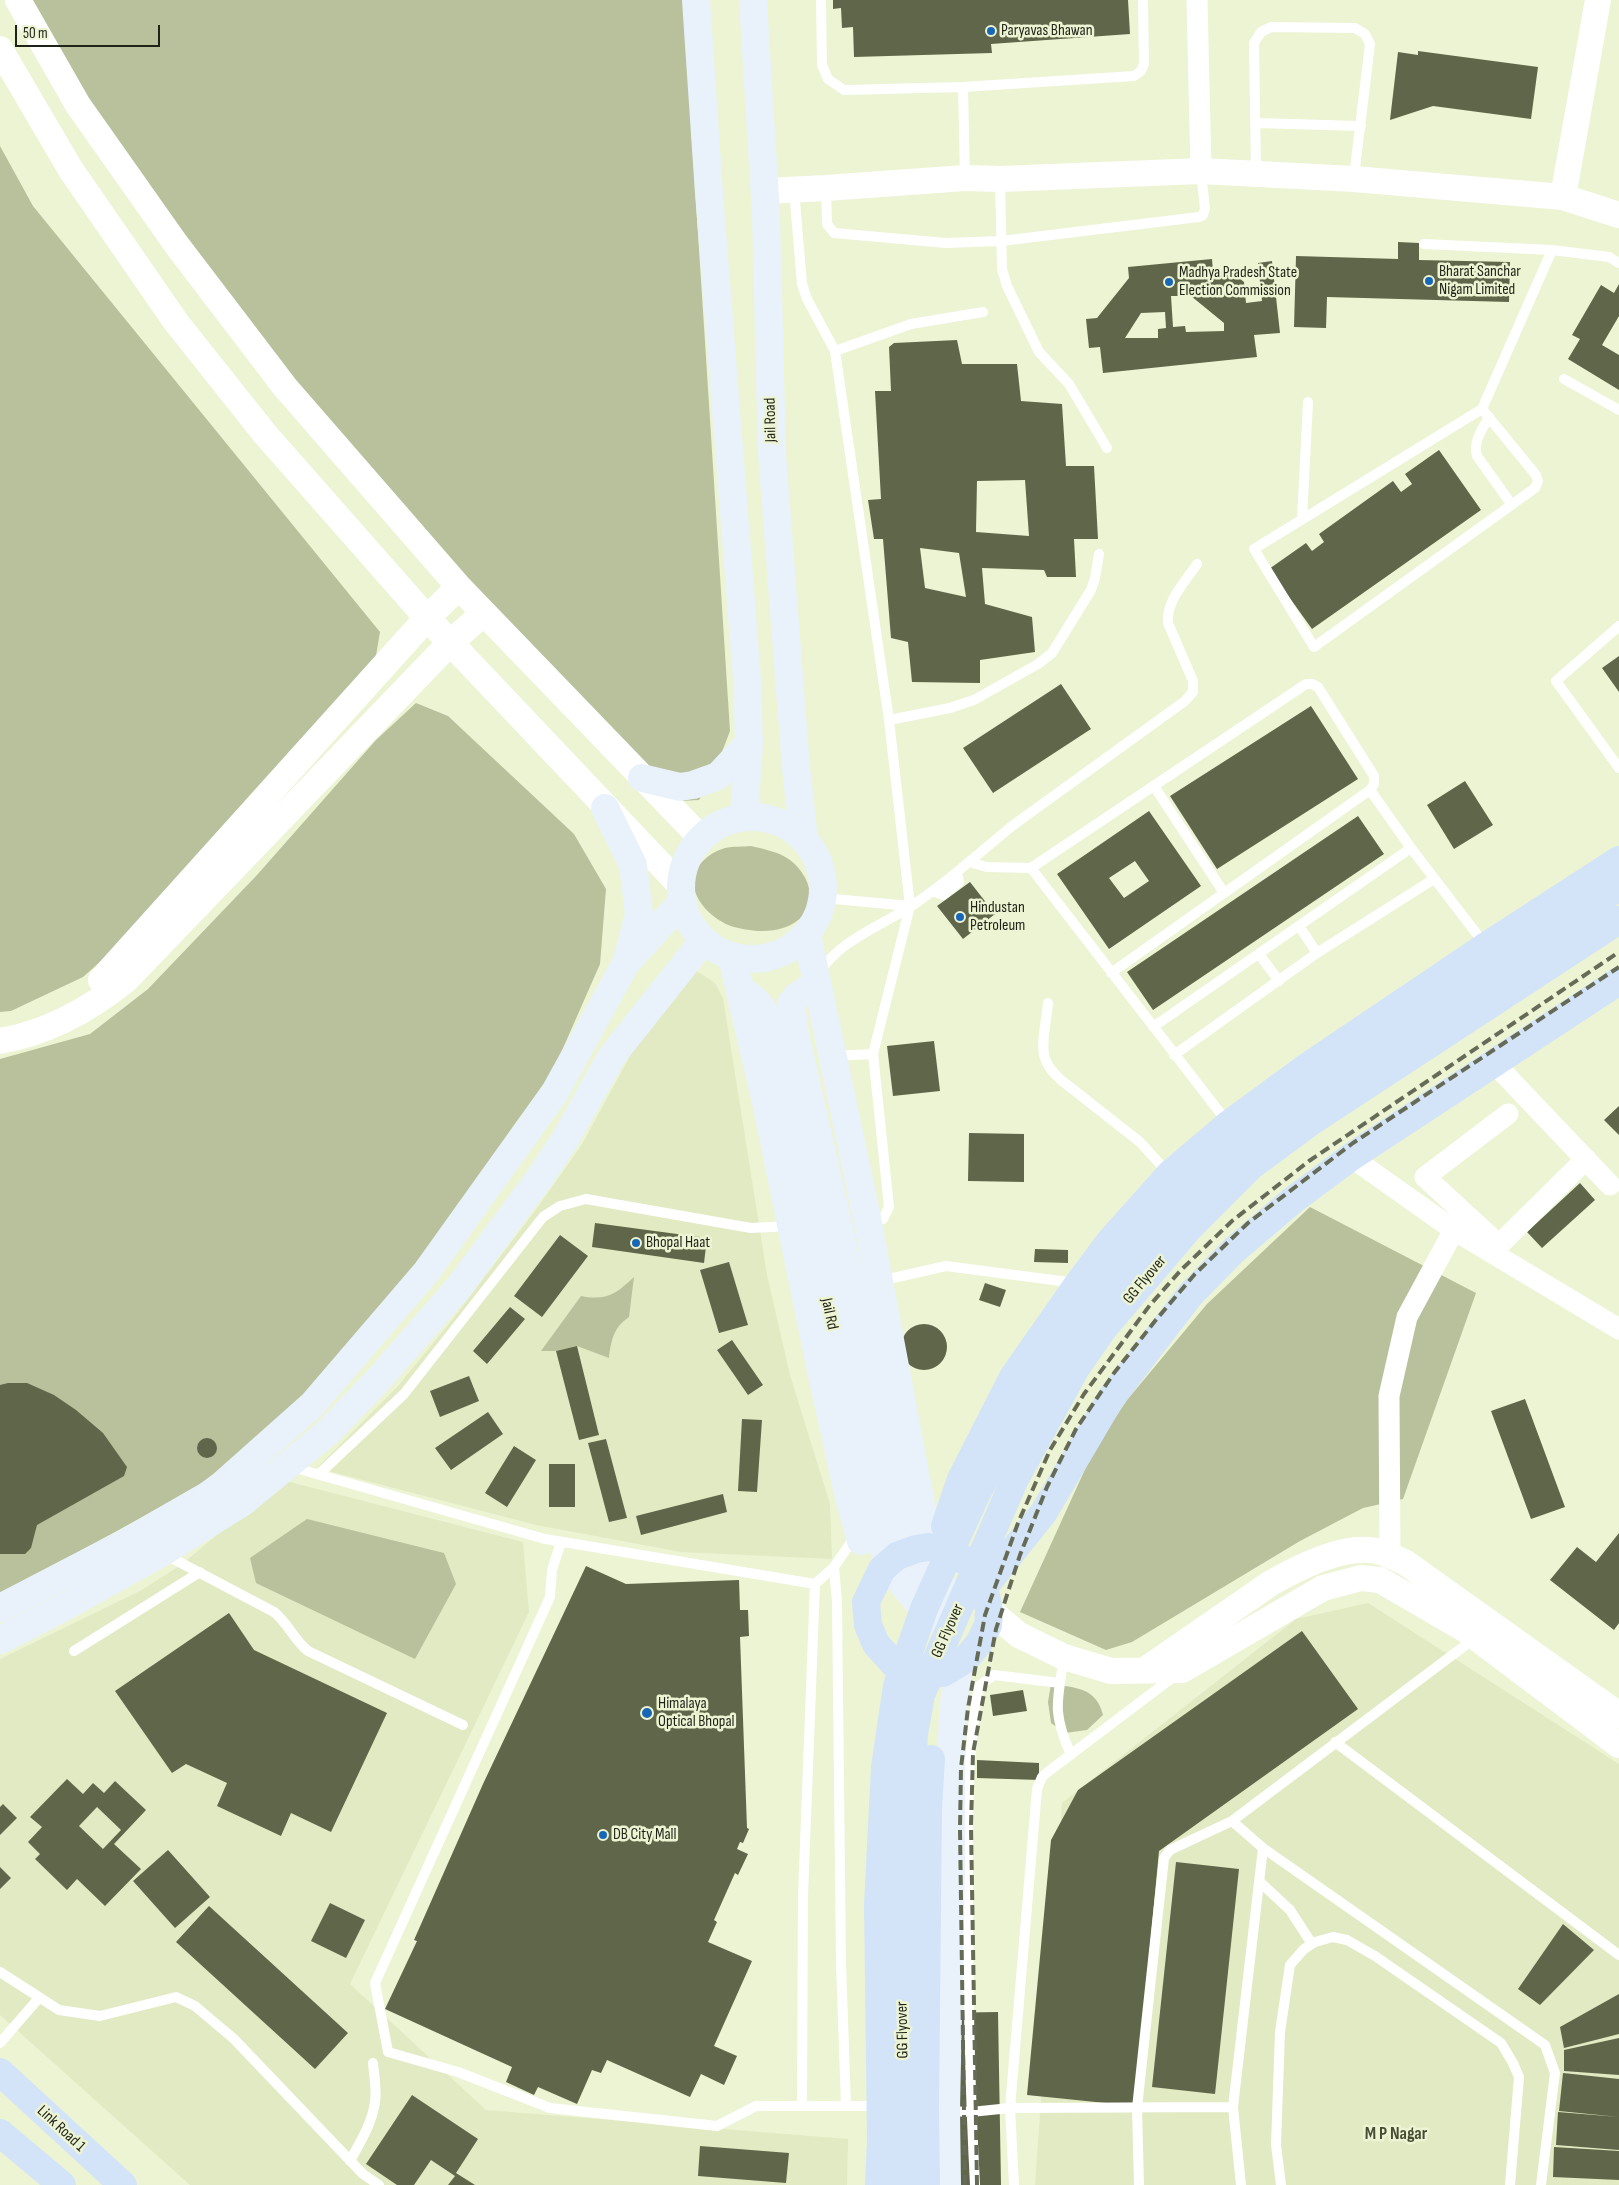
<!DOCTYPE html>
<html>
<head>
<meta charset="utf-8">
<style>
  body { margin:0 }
  #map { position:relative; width:1619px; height:2185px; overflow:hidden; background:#ecf4d4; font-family:"Sofia Sans Condensed",sans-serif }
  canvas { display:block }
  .scale { position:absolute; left:15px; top:25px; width:145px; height:22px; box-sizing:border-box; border:2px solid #1f2216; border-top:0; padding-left:6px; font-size:15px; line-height:18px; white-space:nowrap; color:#1f2216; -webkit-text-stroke:4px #ecf4d4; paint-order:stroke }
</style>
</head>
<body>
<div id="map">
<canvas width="1619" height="2185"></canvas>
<div class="scale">50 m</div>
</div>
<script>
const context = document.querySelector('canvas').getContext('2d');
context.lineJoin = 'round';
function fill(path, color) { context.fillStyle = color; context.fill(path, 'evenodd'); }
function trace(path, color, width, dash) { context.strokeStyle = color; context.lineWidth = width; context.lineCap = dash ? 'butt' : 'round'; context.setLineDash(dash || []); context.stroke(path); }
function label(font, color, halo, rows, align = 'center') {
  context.font = font + ' "Sofia Sans Condensed",sans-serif'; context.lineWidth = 5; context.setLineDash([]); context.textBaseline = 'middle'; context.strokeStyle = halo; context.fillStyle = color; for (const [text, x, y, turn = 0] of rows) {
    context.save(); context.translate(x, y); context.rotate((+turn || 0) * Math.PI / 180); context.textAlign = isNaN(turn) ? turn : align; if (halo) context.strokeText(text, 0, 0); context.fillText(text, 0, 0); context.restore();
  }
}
fill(new Path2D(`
  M680 968 700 973 715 983 723 998 767 1275 790 1375 830 1504 832 1559 681 1552 536 1525 317 1468 398 1386 452 1320 535 1211 581 1146 630 1056 659 995Z
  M282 1480 523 1542 529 1612 350 1984 486 2110 848 2139 847 2185H190L0 2015V1659L140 1591 181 1565Z
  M1368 1603 1619 1764V2185H1035L1062 1803 1296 1619Z`), '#e1eac2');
fill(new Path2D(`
  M26 0H683L730 731 712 778 699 800 681 801 422 546 107 142Z
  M0 146 33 206 380 632 372 679 153 915 83 977 11 1011 0 1012Z
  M416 703 448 716 574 834 606 889 600 964 553 1071 434 1244 323 1378 210 1480 0 1595V1059L90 1034 148 989 257 875 376 740Z
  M751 846C764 849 779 852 790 860 817 881 818 917 783 928 769 933 748 931 734 927 708 919 679 887 702 862 709 855 715 851 725 848 733 846 743 847 751 846Z
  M1310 1207 1476 1293 1403 1499 1363 1508 1300 1541 1132 1642 1106 1650 1020 1612 1087 1465 1103 1436 1127 1400 1207 1304Z
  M634 1277 629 1317C614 1327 611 1340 609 1358L577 1346 556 1351H541L581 1296C607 1301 616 1294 634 1277Z
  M307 1519 444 1553 456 1584 415 1659 256 1583 250 1558Z
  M1051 1684C1076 1688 1096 1687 1103 1715L1087 1730 1065 1733 1051 1723 1048 1702Z`), '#b8c19c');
fill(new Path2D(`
  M833 0H1128L1130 34 991 44 992 53 854 57 853 27 842 28 841 8 833 9Z
  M1418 51 1538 67 1531 119 1433 106 1390 120 1398 52 1418 55Z
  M1398 242 1419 243V260L1510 262 1509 302 1327 297 1326 328 1294 327 1296 256 1398 259Z
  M1212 259 1213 272 1229 270 1244 282 1246 303 1262 301 1258 263 1272 261 1280 333 1254 335 1257 357 1103 373 1100 347 1089 348 1086 319 1097 318 1129 278 1128 267ZM1171 296H1191L1224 323V331L1186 332 1185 326 1173 327ZM1165 312 1166 328 1158 329V338H1125L1141 313Z
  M1619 284V316L1602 345 1619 355V390L1568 359 1580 339 1572 335 1601 285 1614 293Z
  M957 340 962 364H1017L1021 401 1062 404 1066 466H1094L1098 539H1074L1076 577H1047L1044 570 982 568 985 604 1032 617 1035 652 980 660V683L912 682 908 642 891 638 883 539H874L868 500 881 499 875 391H891L889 347 894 343ZM1025 480 1029 536 976 532 977 481ZM920 548 959 553 966 597 925 588Z
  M1439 450 1481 510 1312 629 1269 569 1306 543 1312 551 1324 542 1319 534 1393 481 1401 492 1412 484 1405 474Z
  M1619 656V692L1602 668Z
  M1061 684 1091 729 993 793 963 748Z
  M1311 706 1358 779 1217 869 1170 796Z
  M1465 781 1493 825 1454 849 1427 805Z
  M1149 811 1201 886 1109 949 1057 874ZM1135 861 1149 881 1124 898 1109 878Z
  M1358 816 1384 854 1153 1010 1127 972Z
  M970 882 995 914 963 939 937 906Z
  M934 1041 940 1091 893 1096 887 1046Z
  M1619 1106V1135L1604 1120Z
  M969 1133 1024 1134V1182L968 1181Z
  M1580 1183 1595 1200 1542 1248 1527 1232Z
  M595 1223 707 1238 704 1263 592 1247Z
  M560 1235 588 1256 542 1317 514 1296Z
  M1035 1249 1068 1250V1263L1034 1262Z
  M729 1262 748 1325 719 1333 700 1270Z
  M985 1283 1006 1290 1000 1307 979 1300Z
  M510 1307 525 1319 487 1364 473 1351Z
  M901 1347a23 23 0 1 1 46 0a23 23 0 1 1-46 0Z
  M732 1340 763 1385 748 1395 717 1350Z
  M577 1346 599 1435 579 1440 556 1351Z
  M469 1376 479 1401 440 1417 430 1391Z
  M8 1383H27L54 1395 76 1410 103 1433 127 1467 124 1476 37 1525 31 1548 25 1554H0V1385Z
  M1525 1399 1565 1507 1531 1519 1491 1411Z
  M488 1412 503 1434 451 1470 435 1448Z
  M742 1419 762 1420 757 1492 738 1491Z
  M197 1448a10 10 0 1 1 20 0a10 10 0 1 1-20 0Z
  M606 1439 627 1518 609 1522 588 1443Z
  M514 1446 536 1460 507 1507 485 1493Z
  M549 1464H575V1507H549Z
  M723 1494 727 1512 641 1535 636 1516Z
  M1619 1533V1623L1614 1630 1550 1580 1577 1547 1596 1562Z
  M586 1566 626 1584 739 1580 740 1610H748L749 1636 740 1637 747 1828 749 1829 743 1843 740 1842 737 1849 748 1854 738 1875 735 1873 714 1920 717 1922 708 1942 752 1961 714 2046 737 2056 724 2085 701 2074 690 2097 607 2060 601 2073 592 2070 577 2104 538 2087 534 2095 506 2082 512 2067 385 2009 417 1941 414 1940 483 1784Z
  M229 1613 254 1650 387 1713 331 1832 291 1813 281 1836 217 1806 227 1783 186 1764 172 1773 115 1691Z
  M1302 1631 1358 1709 1159 1851 1135 2106 1027 2095 1051 1840 1078 1790Z
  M1023 1690 1027 1711 993 1716 990 1695Z
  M977 1760 1039 1763V1780L977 1778Z
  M67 1779 83 1794 93 1783 104 1793 115 1781 146 1810 114 1844 141 1869 105 1906 77 1879 67 1890 35 1859 40 1854 28 1842 42 1827 30 1817ZM97 1807 121 1830 103 1849 79 1826Z
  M3 1804 17 1818 0 1835V1807Z
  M168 1850 210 1897 175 1928 133 1881Z
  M1176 1862 1239 1869 1215 2094 1152 2087Z
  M0 1867 11 1878 0 1889Z
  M330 1903 365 1920 346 1958 311 1941Z
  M209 1906 348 2033 315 2069 176 1942Z
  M1563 1924 1594 1950 1540 2005 1518 1989Z
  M1619 1994V2034L1564 2048 1560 2027Z
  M998 2012 1001 2185H938L936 2013Z
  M1619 2038V2075L1564 2071V2050Z
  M1563 2073 1619 2079V2117L1559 2111Z
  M412 2095 478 2139 456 2173 475 2185H448L455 2176 431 2160 414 2185H397L366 2164Z
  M1558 2112 1619 2117V2150L1556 2145Z
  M700 2146 789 2153 786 2183 698 2176Z
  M1554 2147 1619 2151V2180L1553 2177Z`), '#60664a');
trace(new Path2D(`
  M821 0 822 65 828 79 844 90 963 87 1134 76 1141 71 1144 64 1143 0
  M963 87 965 178
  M1256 123 1361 126
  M1256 173 1254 43 1261 32 1271 27 1355 28 1365 34 1370 44 1354 177
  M1000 180 1002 269 1007 286 1039 352 1069 384 1107 448
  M826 188 827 224 834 233 946 243 1001 241 1199 217 1203 215 1205 209 1201 172
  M794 190 802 284 807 299 835 351 889 720 910 906 873 1054 889 1207 883 1219 869 1223
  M1424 244 1552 250 1609 257 1619 263
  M835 351 911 324 983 312
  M1564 379 1619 410
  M1482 409 1254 549 1314 647 1535 488 1538 481 1536 475 1482 409 1552 250
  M1489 417C1482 430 1473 441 1477 456L1512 505
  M1302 519 1308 402
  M1619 626 1556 681 1619 768
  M889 720 950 708 974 700 1038 664 1052 653 1091 590 1095 578 1099 554
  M1154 786 1224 893
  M1370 790 1411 848 1486 946
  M969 862 1012 826 1185 701 1193 692V681L1168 623C1166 601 1185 582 1197 564
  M1031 868 1228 1123
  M933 891 943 895 959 882 957 872
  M823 898 910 906
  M1299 926 1317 953
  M1259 954 1279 981
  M820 972C839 941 880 926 910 907 931 893 950 878 969 862L987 867 1031 868 1306 684H1312L1318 687 1374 776V784L1370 790 1111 973
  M1048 1003C1047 1018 1040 1045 1045 1058 1047 1067 1055 1074 1061 1080L1140 1142 1169 1174
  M1153 1027 1411 848
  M1174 1055 1317 953 1434 879
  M834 1056 873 1054
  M880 1281 946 1266 1076 1283
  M292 1467 545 1539 815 1584 834 1567 856 1535
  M319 1474 404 1394 543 1217 560 1206 586 1199 751 1228 791 1226
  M561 1542 552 1570 550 1597 375 1983 388 2052 458 2072 550 2108 717 2126 756 2106H879
  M164 1554 274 1612C288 1623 294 1640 308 1651L463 1725
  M834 1567 837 1602 841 1964 846 2105
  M1475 1638 1232 1821 1263 1848 1545 2045 1555 2073 1541 2185
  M74 1651 200 1572
  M1064 1658C1057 1702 1052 1712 1071 1755
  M1335 1742 1619 1955
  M1259 1881 1290 1910 1312 1944
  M0 1972 59 2010 100 2016 176 1997 195 2006 234 2039 363 2174 379 2185
  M0 2043 39 1998
  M802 2106 803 1896 815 1584
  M948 2111 971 2112 1010 2108 1233 2107
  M350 2161C360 2142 372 2124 375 2102 377 2090 374 2075 373 2063
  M975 2185C970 2090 968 1996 968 1901 968 1829 966 1757 979 1686L994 1675 1060 1683
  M1014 2185 1010 2108 1037 1789 1042 1777 1049 1771 1176 1675
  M1139 2185 1137 2108 1164 1858 1170 1850 1232 1821
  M1241 2185 1233 2107 1263 1848
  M1281 2185 1276 2145 1280 2032 1290 1965 1304 1949 1315 1942 1333 1937 1347 1940 1375 1956 1501 2043 1513 2063 1519 2077 1510 2185`), '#fff', 10);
trace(new Path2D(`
  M1197 0 1201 171
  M1494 1063 1610 1185
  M1508 1114 1425 1177 1499 1245 1586 1159
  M1351 1157 1454 1230 1619 1329
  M1390 1556 1389 1396 1407 1317 1454 1230`), '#fff', 21);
trace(new Path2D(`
  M18 0 78 105 176 244 285 387 459 587 701 838
  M0 49 71 170 176 322 265 434 427 618 681 886
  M765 191 826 188 965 178 1000 179 1201 171 1354 179 1563 197 1619 215
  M1563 197 1598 0
  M101 980 427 618 459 587
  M0 1041C47 1033 89 1010 126 980L450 643 484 613
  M989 1610 1019 1635 1064 1657 1111 1671 1182 1670 1323 1588 1361 1578 1380 1580 1466 1630 1619 1745
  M1145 1670 1271 1583C1299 1567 1344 1544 1377 1551 1387 1553 1397 1559 1406 1563L1619 1715`), '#fff', 26);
trace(new Path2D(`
  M696 0 709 193 747 679 749 743 744 817
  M753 0 766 215 772 454 796 768 804 839
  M642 778 680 787 693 785 718 776 749 743
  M605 808 633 865 639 914 627 960
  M681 888a71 71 0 1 1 142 0a71 71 0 1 1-142 0Z
  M807 935 868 1223 929 1547
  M732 957 766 1102 823 1380 848 1493 861 1541
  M816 984 796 997 791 1004 795 1034 854 1294 902 1534 916 1561 936 1582 961 1601
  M739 988C768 1007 764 1012 773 1043L878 1538 899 1580 924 1609 949 1627
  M0 1608 127 1542 207 1496 222 1485 312 1405 427 1271 555 1092 626 963 682 902
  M0 1640 64 1607 161 1553 243 1502 328 1432 378 1380 459 1287 541 1176 564 1141 612 1056 704 940
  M947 2185 946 2110 951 1868V1763L953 1711 959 1663`), '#e9f2fb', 28);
trace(new Path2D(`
  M945 1526 961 1479 1013 1377 1078 1284 1110 1241 1170 1174 1229 1124 1308 1066 1486 946 1619 860
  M929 1547 956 1554 977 1570 984 1587 989 1610 988 1625 979 1643 966 1659 943 1673H928L895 1665 876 1644 868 1625 866 1602 882 1569 897 1556 916 1549Z
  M984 1587 1044 1512 1111 1398 1190 1295 1233 1251 1293 1200 1351 1157 1619 981
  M0 2072 123 2185
  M0 2133 62 2185
  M879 2185 881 2140 878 1905 885 1767 897 1686 924 1609 936 1582 977 1493 1034 1386 1086 1311 1128 1259 1184 1197 1246 1141 1335 1076 1619 887
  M904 2185 903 1919 914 1734 921 1695 1015 1479 1076 1368 1103 1329 1190 1227 1251 1166 1312 1121 1619 920
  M926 2185 925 2109 928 1808 931 1759`), '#d3e4f8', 28);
trace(new Path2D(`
  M965 2185 960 1829 961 1768 968 1708 985 1615 1018 1523 1050 1450 1084 1394 1150 1305 1181 1270 1232 1221 1309 1161 1619 952
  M977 2185 971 1826 973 1753 996 1629 1020 1555 1047 1487 1076 1429 1114 1373 1155 1321 1195 1274 1248 1223 1353 1143 1619 967`), '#666b58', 4, [10, 5]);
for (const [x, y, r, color] of [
  [991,31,5,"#1867b6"],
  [1429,281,5,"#1867b6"],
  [1169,282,5,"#1867b6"],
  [960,917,5,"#1867b6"],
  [636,1243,5,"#1867b6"],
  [647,1713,6,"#1867b6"],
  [603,1835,5,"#1867b6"]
]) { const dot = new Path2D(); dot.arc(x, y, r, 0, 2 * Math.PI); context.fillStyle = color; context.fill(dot); trace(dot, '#ecf4d4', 2); }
label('16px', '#1f2216', '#ecf4d4', [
  ["Paryavas Bhawan",1001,31],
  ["Bharat Sanchar",1439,272],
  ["Nigam Limited",1439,290],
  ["Madhya Pradesh State",1179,273],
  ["Election Commission",1179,291],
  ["Hindustan",970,908],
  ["Petroleum",970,926],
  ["Bhopal Haat",646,1243],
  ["Himalaya",658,1704],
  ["Optical Bhopal",658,1722],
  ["DB City Mall",613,1835]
], 'left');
label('16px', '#1f2216', '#ecf4d4', [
  ["Jail Road",771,420,-91],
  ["GG Flyover",1145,1280,-50],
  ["Jail Rd",829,1314,78],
  ["GG Flyover",948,1631,-66],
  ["GG Flyover",903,2030,-91],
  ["Link Road 1",61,2129,43]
]);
label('bold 18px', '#474d32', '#ecf4d4', [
  ["M P Nagar",1396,2134]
]);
</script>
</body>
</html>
